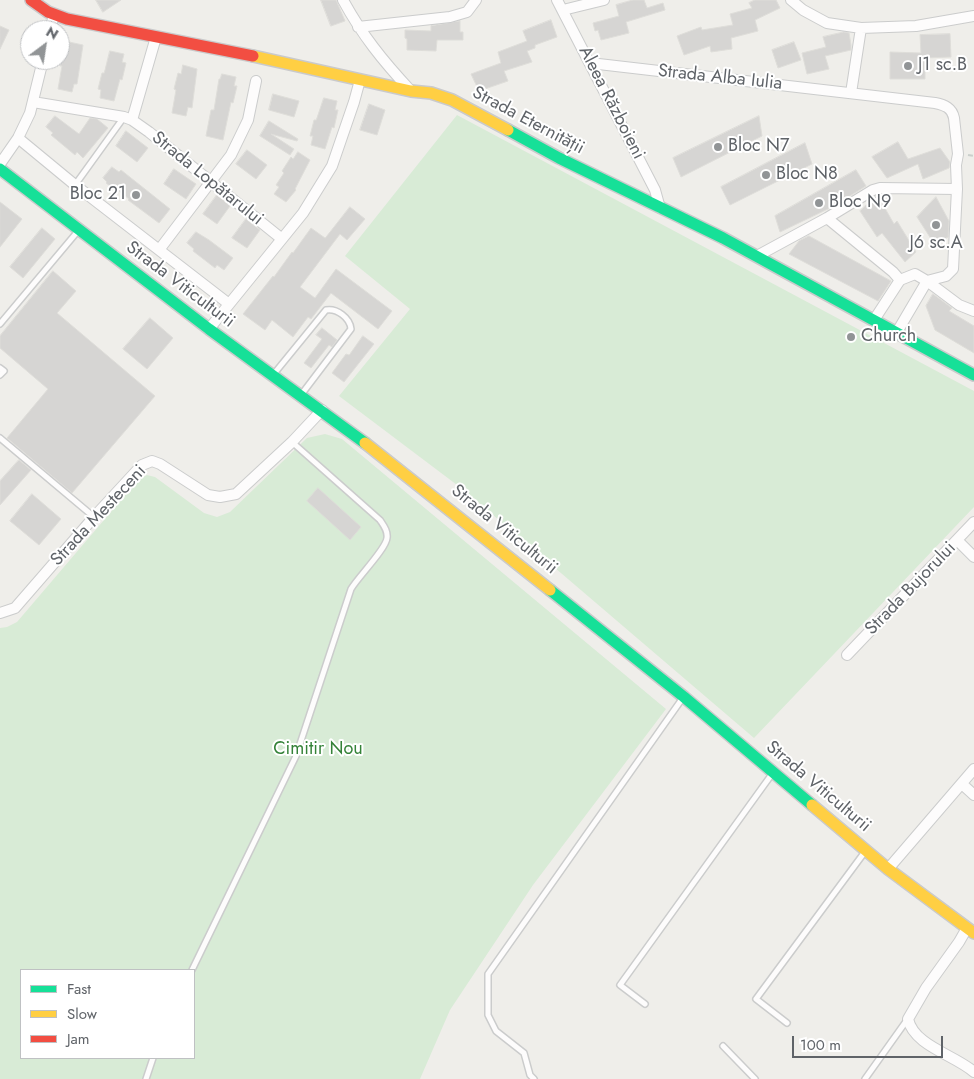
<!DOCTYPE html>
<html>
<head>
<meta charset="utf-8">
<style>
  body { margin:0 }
  #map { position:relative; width:974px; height:1079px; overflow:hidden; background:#efeeea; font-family:Jost,sans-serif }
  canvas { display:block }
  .legend { position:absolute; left:20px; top:969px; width:175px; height:90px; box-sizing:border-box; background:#fff; border:1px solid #bfc1c3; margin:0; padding:6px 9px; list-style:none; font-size:15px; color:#5f6368 }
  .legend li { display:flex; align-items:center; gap:10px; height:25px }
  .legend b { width:25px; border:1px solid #bfc1c3 }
  .north { position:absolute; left:20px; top:20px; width:50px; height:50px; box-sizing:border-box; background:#fff; border:1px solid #bfc1c3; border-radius:50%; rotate:31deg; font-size:14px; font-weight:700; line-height:20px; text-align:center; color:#5f6368 }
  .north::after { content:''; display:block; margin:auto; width:18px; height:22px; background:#919496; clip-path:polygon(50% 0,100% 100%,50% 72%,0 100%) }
  .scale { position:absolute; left:792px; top:1036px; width:151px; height:22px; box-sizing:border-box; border:2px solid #5f6368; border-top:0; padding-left:6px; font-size:15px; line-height:18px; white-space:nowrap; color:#5f6368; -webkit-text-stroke:4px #fff; paint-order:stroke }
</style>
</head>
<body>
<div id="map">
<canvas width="974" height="1079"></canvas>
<ul class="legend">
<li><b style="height:6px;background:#16e098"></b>Fast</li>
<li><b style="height:6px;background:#ffcf43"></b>Slow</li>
<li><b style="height:6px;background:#f24e42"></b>Jam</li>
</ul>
<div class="north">N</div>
<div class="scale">100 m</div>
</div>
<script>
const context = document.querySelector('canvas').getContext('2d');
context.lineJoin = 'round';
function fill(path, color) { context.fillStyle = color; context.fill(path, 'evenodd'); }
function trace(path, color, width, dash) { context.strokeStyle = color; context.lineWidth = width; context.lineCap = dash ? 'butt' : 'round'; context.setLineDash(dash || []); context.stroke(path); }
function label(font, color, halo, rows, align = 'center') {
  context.font = font + ' Jost,sans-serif'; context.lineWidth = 4; context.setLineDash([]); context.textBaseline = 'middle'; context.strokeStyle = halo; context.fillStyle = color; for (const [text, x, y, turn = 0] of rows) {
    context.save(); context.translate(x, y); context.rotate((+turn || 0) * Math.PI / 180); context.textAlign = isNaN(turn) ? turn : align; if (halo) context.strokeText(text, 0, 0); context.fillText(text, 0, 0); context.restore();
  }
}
fill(new Path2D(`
  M457 115 974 391V507L754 738 465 491 339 396 410 309 345 256Z
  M325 434 342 439 666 709 533 885 450 1010 420 1079H0V628L7 627 17 622 139 479 147 475 155 477 204 513 217 517 230 512 307 438ZM21 970H194V1058H21Z`), '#d8ebd6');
const building = new Path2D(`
  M96 0H121L103 12Z
  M321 0H336L345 21 331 26Z
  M633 0H644L647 8 663 3 665 10 626 22 629 33 601 40 598 30 595 31 593 23 619 16 616 5Z
  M755 0H776L780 8 755 20 758 31 731 38 732 49 711 52 710 46 684 55 677 36 701 27 702 30 733 25 730 14 752 8 749 3Z
  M551 20 557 37 535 45V48L527 51 532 62 504 71 508 81 479 91 471 74 501 63 498 52 527 41 523 31Z
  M460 21V32H463V40H437L436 51 407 50V39L405 38V30L431 31V26Z
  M0 26 9 30 0 49Z
  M844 32 849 33 851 45V50L825 56 829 69 807 74 802 53 826 47 823 37Z
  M950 34 951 57 925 58V79H890V52L921 53 920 35Z
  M69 42 83 45 77 84H74L72 92 58 89 62 66H60L64 49 67 50Z
  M794 42 801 60 778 68 772 50Z
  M110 51 124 54 122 62 126 63 122 80 120 79 114 101 100 98 101 90 98 89 102 73H104Z
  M183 65 197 69 192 108 188 107 186 116 172 113 176 90 174 89 178 73 181 74Z
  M222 74 236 77 234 86H237L233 103 231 102 223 140 206 136 211 110H214L219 79H220Z
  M273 94 299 101 294 117 269 110Z
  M324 98 337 101 335 110H338L334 128 332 127 325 149 311 145 313 136H310L314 120H316Z
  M369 104 385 110 377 135 360 130Z
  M55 116 79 134 90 118 97 119 108 128 83 158 77 152 75 155 51 135 53 133 46 127Z
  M759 116 762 136 681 177 673 158Z
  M269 121 298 139 297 141 271 134 294 149 290 155 260 136Z
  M126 131 148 148 137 162 116 146Z
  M898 142 908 159 940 148 950 162 949 168 923 179 918 164 887 178 872 157Z
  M805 143 812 164 730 205 721 187Z
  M247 150 267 165 256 179 236 164Z
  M298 152 310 160 295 189 296 190 286 202 274 194 279 187 276 185 284 173 282 171 291 157 293 159Z
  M112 167 119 172 121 170 170 209 159 223 128 200 129 199 115 188 114 189 106 183 107 182 103 178Z
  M174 169 196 184 186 199 164 184Z
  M856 170 866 186 832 207 780 232 775 216Z
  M217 195 230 206 217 224 203 214Z
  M876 196H878L894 224 897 221 916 252 905 262 882 233 877 237 860 211Z
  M936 197 949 221 948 237 935 245 917 217Z
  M0 202 22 219 0 247Z
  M350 207 365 219 347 240 340 234 300 287 315 298 336 269 392 311 378 329 331 293 311 319 308 317 293 337 272 320 265 330 243 314 273 276 274 277 292 252 293 253 311 228 325 238Z
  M246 219 260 230 247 248 232 238Z
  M42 228 55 239 23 278 10 267Z
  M196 232 209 240 233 258 224 270 217 265 215 268 193 251 194 249 187 243Z
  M809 236 891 281 878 301 789 254 799 241Z
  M53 271 76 291 57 313 155 396 72 493 7 438 48 389 0 348V336Z
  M933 294 952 308 949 311 974 326V353L935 330 926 306Z
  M150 318 173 338 147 369 123 349Z
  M322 328 337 340 332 347 329 345 311 368 304 363 322 339 316 335Z
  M363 336 374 344 344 382 332 373 346 354 349 355Z
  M19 460 31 470 0 505V481Z
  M318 488 361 527 350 540 307 501Z
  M32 494 61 519 39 545 10 521Z`);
fill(building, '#d6d5d3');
trace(building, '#deddd9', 1);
const lane = new Path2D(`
  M75 185 124 117
  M0 324 78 231
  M0 368 4 371 0 375
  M273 375 326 310C337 308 350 318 351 329L301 395
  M0 438 94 517
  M192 970 296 756 351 589C358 577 386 549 387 538 388 531 384 526 380 520L292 442
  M645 1004 620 985 772 774
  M787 1023 756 999 864 853
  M723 1046 755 1079
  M146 1079 153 1058
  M534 1079 530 1075 524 1053 496 1031 488 1015V974L682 699
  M865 1079 907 1020`);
const street = new Path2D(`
  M343 0C362 35 383 61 410 90
  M557 0 655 190 660 208
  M791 0 803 10 827 23 861 28 916 26 974 16
  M563 10 604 0
  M358 27 450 17 467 12 476 0
  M50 30 54 15
  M590 63 935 103C945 105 952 108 954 118L958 154 956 165 957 189 953 269 946 276 927 281 915 274 900 280
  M851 93 861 28
  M33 102 124 117 132 120 149 132 282 239
  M132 120 156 37
  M18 138 75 185 229 304
  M0 164 18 138 30 113 43 60
  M827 218 893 272 900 280 874 320
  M159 250 231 155 248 120 256 81
  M757 256 827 218 873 190 880 188 957 189
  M209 329 303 213 332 166 354 102 360 80
  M897 332 927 281 959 305 974 311
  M957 540 974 557
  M0 613 15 608 94 517 142 465 152 461 160 464 208 495 220 497 236 494 292 442 322 410
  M847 655 974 522
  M962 784 974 795
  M888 869 974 769
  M967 928 959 942 926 988 908 1019C914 1046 955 1055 974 1072`);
const fast = new Path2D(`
  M508 130 559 158 723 238 974 375
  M0 169 209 329 365 443
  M550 590 684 697 812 805`);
const slow = new Path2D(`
  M253 56 411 91 431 93 452 100 508 130
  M365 443 550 590
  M812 805 888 869 974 933`);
const jam = new Path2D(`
  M31 0 48 12 67 19 253 56`);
trace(lane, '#cbcccc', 8);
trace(street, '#cbcccc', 12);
trace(fast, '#cacacb', 14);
trace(slow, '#cacacb', 14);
trace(jam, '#cacacb', 14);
trace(new Path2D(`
  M968 155 974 156`), '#cacfcc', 2, [5, 2.5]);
trace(lane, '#fdfcfc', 5);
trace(street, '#fdfcfc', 10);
trace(fast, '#16e098', 11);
trace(slow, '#ffcf43', 11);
trace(jam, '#f24e42', 11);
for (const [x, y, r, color] of [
  [908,66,5,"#919496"],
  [718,147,5,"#919496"],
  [766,175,5,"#919496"],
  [136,195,5,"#919496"],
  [819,203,5,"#919496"],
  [936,225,5,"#919496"],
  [851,337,5,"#919496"]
]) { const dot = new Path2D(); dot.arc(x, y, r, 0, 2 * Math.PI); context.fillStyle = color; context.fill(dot); trace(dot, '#fff', 2); }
label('18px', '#5f6368', '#fff', [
  ["J1 sc.B",918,66],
  ["Bloc N7",728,147],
  ["Bloc N8",776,175],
  ["Bloc 21",126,195,"right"],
  ["Bloc N9",829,203],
  ["J6 sc.A",936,244,"center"],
  ["Church",861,337]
], 'left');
label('18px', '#5f6368', '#fff', [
  ["Strada Alba Iulia",720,78,6],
  ["Aleea Războieni",611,103,63],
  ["Strada Eternității",528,121,28],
  ["Strada Lopătarului",207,179,39],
  ["Strada Viticulturii",180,285,37],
  ["Strada Mesteceni",99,516,-47],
  ["Strada Viticulturii",504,530,39],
  ["Strada Bujorului",911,589,-46],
  ["Strada Viticulturii",818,787,40]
]);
label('18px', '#348238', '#fff', [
  ["Cimitir Nou",318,750]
]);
</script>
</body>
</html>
